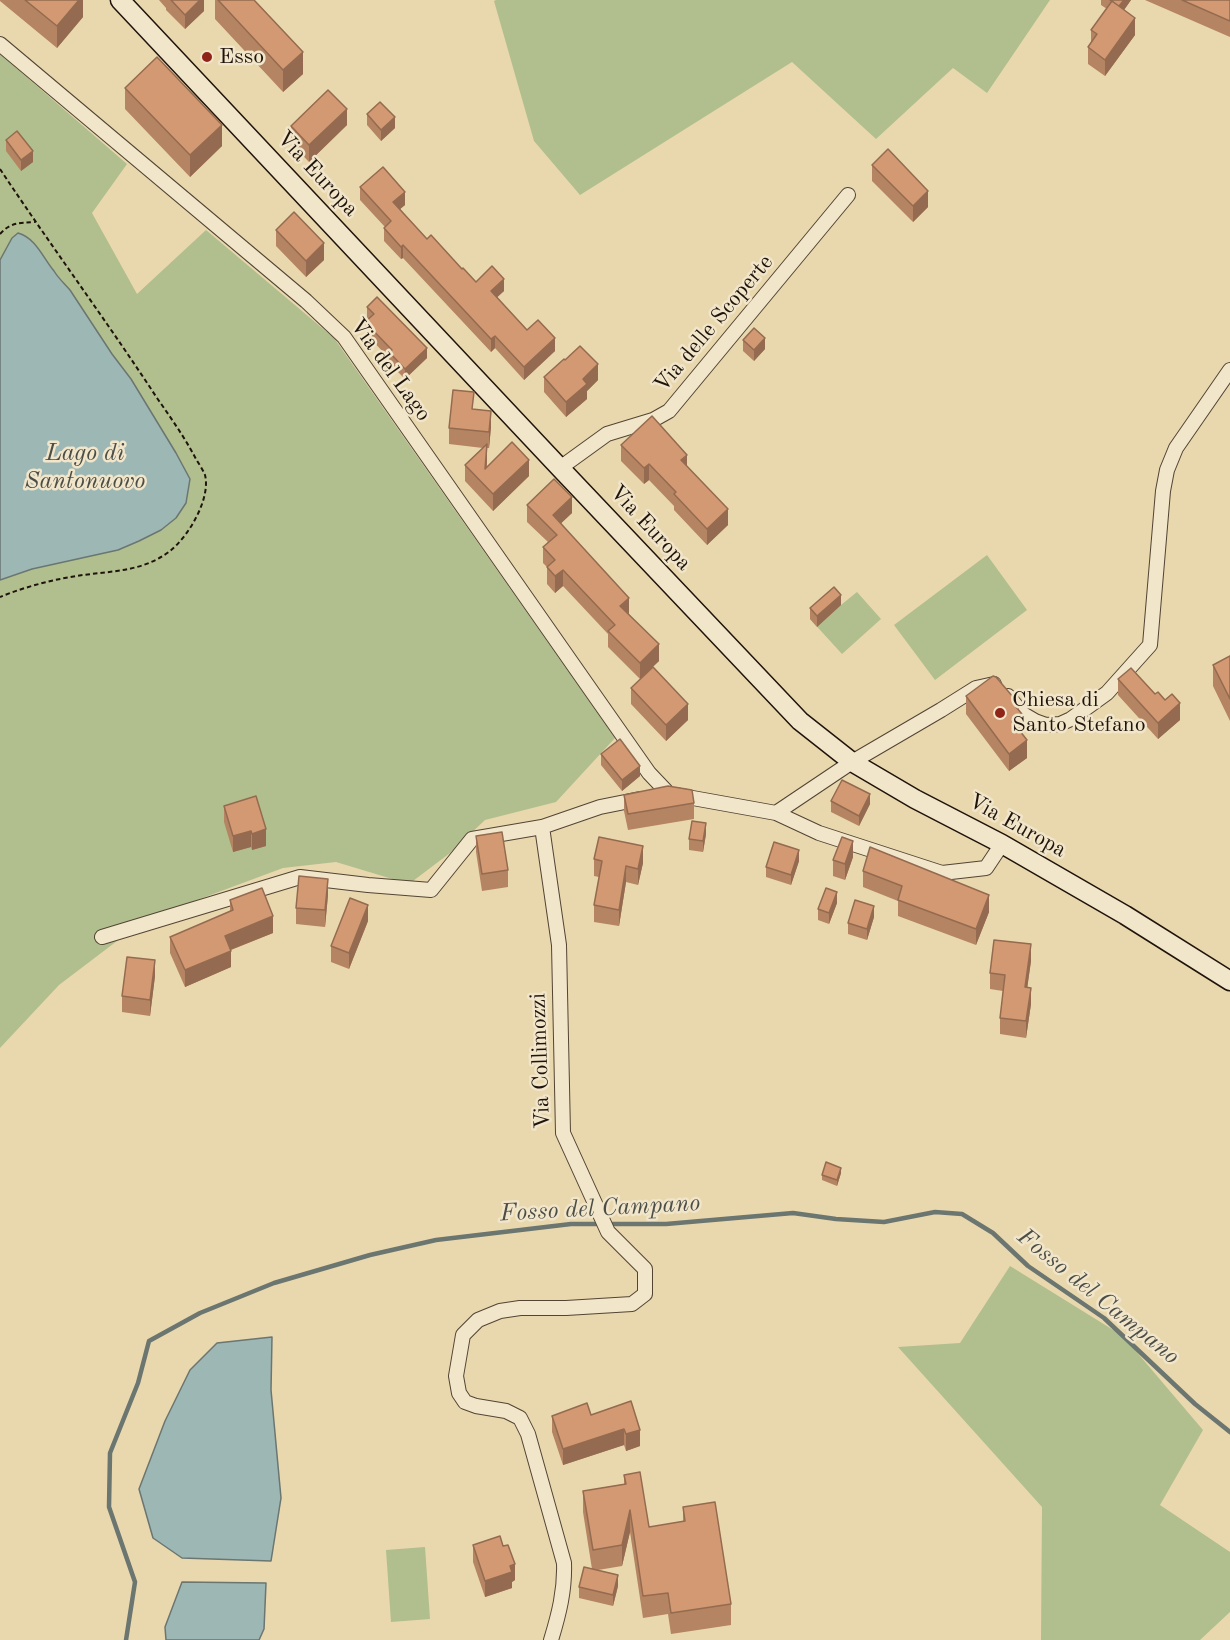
<!DOCTYPE html>
<html>
<head>
<meta charset="utf-8">
<style>
  body { margin:0 }
  canvas { display:block; background:#e9d7ad }
</style>
</head>
<body>
<canvas width="1230" height="1640"></canvas>
<script>
const context = document.querySelector('canvas').getContext('2d');
context.lineJoin = 'round';
function fill(path, color) { context.fillStyle = color; context.fill(path, 'evenodd'); }
function trace(path, color, width, dash) { context.strokeStyle = color; context.lineWidth = width; context.lineCap = dash ? 'butt' : 'round'; context.setLineDash(dash || []); context.stroke(path); }
function label(font, color, halo, rows, align = 'center') {
  context.font = font + ' "Old Standard TT",serif'; context.lineWidth = 5; context.setLineDash([]); context.textBaseline = 'middle'; context.strokeStyle = halo; context.fillStyle = color; for (const [text, x, y, turn = 0] of rows) {
    context.save(); context.translate(x, y); context.rotate((+turn || 0) * Math.PI / 180); context.textAlign = isNaN(turn) ? turn : align; if (halo) context.strokeText(text, 0, 0); context.fillText(text, 0, 0); context.restore();
  }
}
fill(new Path2D(`
  M496 0H1050L987 93 953 68 876 139 792 62 580 195 534 141 494 1Z
  M0 54 127 164 92 213 137 294 206 230 334 338 615 738 556 802 485 820 450 853 409 884 336 862 283 868 146 919 59 985 0 1048Z
  M987 555 1027 610 935 680 894 625Z
  M857 592 881 619 842 654 810 619 834 598 841 605Z
  M1010 1266 1123 1336 1203 1430 1160 1505 1230 1552V1612L1200 1640H1041L1042 1507 898 1347 960 1343Z
  M425 1547 430 1619 391 1622 386 1550Z`), '#b1bf8e');
const water = new Path2D(`
  M18 233C36 238 43 258 54 271 58 278 65 284 70 290L112 354 131 379 176 453 190 479 186 503 176 518 161 530 139 541 118 550 32 569 0 580V260L12 238Z
  M272 1337 271 1390 281 1498 271 1561 182 1558 153 1538 139 1489 165 1421 190 1370 217 1343Z
  M182 1582 266 1583 264 1629 259 1640H166L165 1627Z`);
fill(water, '#9db7b5');
trace(water, '#6b7671', 1.5);
trace(new Path2D(`
  M126 1640 135 1582 109 1507 110 1453 138 1383 149 1341 200 1313 274 1283 370 1255 436 1240 571 1224H666L793 1213 836 1219 884 1222 935 1212 962 1214 993 1233 1028 1266 1104 1318 1195 1404 1230 1432`), '#6b7671', 4.5);
const minor = new Path2D(`
  M0 44 306 301 344 337 595 696 649 773 668 793
  M560 468 607 434 653 420 669 411 848 195
  M1008 696 1023 714 1035 721 1046 725 1060 724 1071 719 1107 693 1150 645 1163 491 1167 470 1176 448 1230 370
  M676 795 776 813 819 833 942 873 986 868 1002 844
  M776 813 852 762 941 710 976 688 994 684
  M542 827 559 945 563 1133 608 1232 645 1269V1294L632 1304 566 1308H520L500 1311 478 1320 463 1335 456 1376 459 1393 465 1402 476 1406 506 1411 520 1418 528 1434 564 1563C565 1590 559 1614 551 1640
  M102 937 300 877 368 885 431 890 472 839 542 827 600 807 640 799`);
const secondary = new Path2D(`
  M120 0 560 468 800 721 852 762 915 799 1002 844 1125 915 1230 981`);
trace(minor, '#524534', 16);
trace(secondary, '#1f140b', 21);
trace(new Path2D(`
  M0 169C51 246 106 320 157 398 171 418 185 438 196 459 199 464 203 470 205 475 211 499 188 537 170 551 144 571 114 571 83 575 55 579 27 586 0 597
  M0 234C11 222 19 223 35 222`), '#1f140b', 2, [4.5, 3]);
trace(minor, '#f1e5ca', 14);
trace(secondary, '#f1e5ca', 18);
fill(new Path2D(`
  M0 0H83V17L57 48 0 1Z
  M159 0H204V11L185 29 166 10V8Z
  M215 0H254L303 74 283 92 215 19Z
  M1101 0H1131L1124 10 1135 35 1105 76 1088 64V47L1091 43V30L1107 9 1101 5Z
  M1145 0H1230V37Z
  M125 88 222 146 190 177 125 109Z
  M367 114 395 128 381 141 367 125Z
  M347 125 309 162 291 143V126Z
  M6 140 33 162 21 171 6 151Z
  M872 165 928 207 913 222 872 181Z
  M360 187 405 205 400 209 427 239 476 282 504 291 497 297 527 330 555 351 524 380 495 348 491 352 403 258 401 259 384 241V228L385 227 360 200Z
  M276 230 324 260 306 277 276 246Z
  M367 307 427 358 405 379 389 363V358L365 333V322L368 319 367 318Z
  M743 340 765 349 754 361 743 351Z
  M544 377 598 380 587 391V399L566 417 544 392Z
  M474 409 491 427 489 448H487V467L529 476 493 511 465 481V465L483 448 449 444V428Z
  M621 445 687 467 728 525 707 545 674 510V506L649 480 644 484 621 461Z
  M527 505 572 513 561 523 629 614 659 661 640 679 608 647V634L563 586 555 593 547 584V567L543 563V547L548 542 527 522Z
  M841 605 817 627 810 619V608Z
  M1230 656V721L1213 686V665Z
  M1118 679 1155 694 1165 700 1180 720 1158 739 1118 695Z
  M631 688 688 720 666 741 631 704Z
  M966 696 1019 711 1022 732H1021L1027 758 1009 771 966 714Z
  M601 754 640 776 622 791 601 765Z
  M624 795 694 803V819L628 830 624 811Z
  M831 801 870 804 859 826 831 812Z
  M224 806 266 846 252 850 251 847 233 852 224 822Z
  M706 834 703 852 689 850V839Z
  M476 836 508 870V887L482 891 476 852Z
  M853 857 845 880 833 876V860Z
  M594 859 643 863 638 885 626 882 619 926 594 922V905L599 877 594 876Z
  M799 861 791 885 766 877V867Z
  M863 871 989 912 976 945 898 916V901L863 887Z
  M328 895 325 927 296 924V908Z
  M230 900 273 933 231 950V967L185 987 170 953V937L230 912Z
  M837 903 829 924 818 920V909Z
  M874 917 867 940 848 934V923Z
  M368 921 349 969 331 962V946Z
  M1031 961 1027 988 1031 1004 1026 1038 1000 1034V1018L1003 991 990 989V973Z
  M155 976 150 1016 122 1012V996Z
  M841 1173 837 1186 822 1180V1175Z
  M631 1401 640 1446 626 1451 624 1445 563 1465 552 1432V1416L591 1415Z
  M624 1475 649 1527 683 1522V1507L731 1604V1625L671 1634 668 1614 643 1618 630 1532 622 1566 598 1570 618 1586 613 1606 579 1598V1587L592 1569 583 1512V1491L624 1484Z
  M473 1545 515 1580 512 1582V1588L485 1597 473 1562Z`), '#b58462');
fill(new Path2D(`
  M79 0H83V17L57 48V26Z
  M200 0H204V11L185 29V15Z
  M1124 0H1131L1119 17V6Z
  M1135 18V35L1105 76V60Z
  M303 52V74L283 92V70Z
  M347 109V125L309 162V145Z
  M395 117V128L381 141V130Z
  M222 125V146L190 177V155Z
  M33 151V162L21 171V160Z
  M928 191V207L913 222V206Z
  M405 192V205L393 215V202Z
  M324 243V260L306 277V261Z
  M403 245V258L401 259V247Z
  M504 279V291L491 303V291Z
  M495 336V348L491 352V339Z
  M555 338V351L524 380V367Z
  M765 338V349L754 361V350Z
  M427 348V358L405 379V369Z
  M598 364V380L587 391V399L566 417V402L583 379Z
  M491 411V427L489 448V432Z
  M487 444V461L485 485V469Z
  M687 455V471L681 460Z
  M529 460V476L493 511V494Z
  M649 464V480L644 484V468Z
  M572 497V513L553 531V515Z
  M728 509V525L707 545V529Z
  M563 570V586L555 593V576Z
  M841 595V605L817 627V616Z
  M629 598V614L620 606Z
  M659 644V661L640 679V663Z
  M1180 703V720L1158 739V723Z
  M688 704V720L666 741V725Z
  M1019 704V716L1022 714V732L1012 739V721L1016 707Z
  M1027 740V758L1009 771V754Z
  M640 766V776L622 791V780Z
  M870 794V804L859 826V816Z
  M706 823V834L703 852V841Z
  M266 829V846L252 850V834Z
  M251 831V847L233 852V836Z
  M853 841V857L845 880V864Z
  M643 846V863L638 885V869Z
  M799 850V861L791 885V875Z
  M626 866V882L619 926V910Z
  M328 879V895L325 927V910Z
  M837 892V903L829 924V913Z
  M989 895V912L976 945V929Z
  M368 905V921L349 969V953Z
  M874 906V917L867 940V929Z
  M273 916V933L225 952V936Z
  M1031 944V961L1025 1004V987Z
  M231 951V967L185 987V970Z
  M155 960V976L150 1016V1000Z
  M1031 988V1004L1026 1038V1021Z
  M841 1168V1173L837 1186V1180Z
  M624 1429V1445L563 1465V1449Z
  M640 1430V1446L626 1451V1434Z
  M630 1510V1532L622 1566V1545Z
  M515 1564V1580L512 1582V1588L485 1597V1581L510 1566Z
  M618 1575V1586L613 1606V1595Z`), '#946b50');
const building = new Path2D(`
  M25 0H79L57 26Z
  M171 0H200L185 15Z
  M218 0H254L303 52 283 70Z
  M1110 0H1124L1119 6Z
  M1182 0H1230V21Z
  M1112 1 1135 18 1105 60 1088 47 1097 34 1091 30Z
  M157 57 222 125 190 155 125 88Z
  M328 90 347 109 309 145 291 126Z
  M380 102 395 117 381 130 367 114Z
  M17 131 33 151 21 160 6 140Z
  M888 149 928 191 913 206 872 165Z
  M383 167 405 192 393 202 427 239 431 235 462 269 463 268 476 282 492 266 504 279 491 291 527 330 538 320 555 338 524 367 495 336 491 339 403 245 401 247 384 228 391 221 360 187Z
  M294 212 324 243 306 261 276 230Z
  M377 297 427 348 405 369 389 352 392 350 365 322 374 314 367 307Z
  M754 328 765 338 754 350 743 340Z
  M580 346 598 364 583 379 587 384 566 402 544 377 564 359 565 360Z
  M453 390 474 392 472 409 491 411 489 432 449 428Z
  M652 416 687 455 681 460 728 509 707 529 674 494 676 492 649 464 644 468 621 445Z
  M512 442 529 460 493 494 465 465 487 444 485 469Z
  M554 479 572 497 553 515 629 598 620 606 659 644 640 663 608 631 615 625 563 570 555 576 547 567 555 560 543 547 557 535 527 505Z
  M834 587 841 595 817 616 810 608Z
  M1230 656V699L1213 665Z
  M653 667 688 704 666 725 631 688Z
  M1131 668 1155 694 1158 692 1165 700 1172 694 1180 703 1158 723 1118 679Z
  M993 676 996 677 1019 704 1016 707 1022 714 1012 721 1027 740 1009 754 966 696Z
  M620 739 640 766 622 780 601 754Z
  M842 780 870 794 859 816 831 801Z
  M668 786 692 790 694 803 628 814 624 795Z
  M256 796 266 829 252 834 251 831 233 836 224 806Z
  M692 821 706 823 703 841 689 839Z
  M502 832 508 870 482 874 476 836Z
  M599 837 643 846 638 869 626 866 619 910 594 905 602 861 594 859Z
  M842 837 853 841 845 864 833 860Z
  M774 842 799 850 791 875 766 867Z
  M870 847 989 895 976 929 898 900 902 886 863 871Z
  M299 876 328 879 325 910 296 908Z
  M262 888 273 916 225 936 231 951 185 970 170 937 233 910 230 900Z
  M826 888 837 892 829 913 818 909Z
  M350 898 368 905 349 953 331 946Z
  M855 900 874 906 867 929 848 923Z
  M994 940 1031 944 1025 987 1031 988 1026 1021 1000 1018 1005 975 990 973Z
  M127 957 155 960 150 1000 122 996Z
  M826 1162 841 1168 837 1180 822 1175Z
  M631 1401 640 1430 626 1434 624 1429 563 1449 552 1416 587 1403 591 1415Z
  M640 1472 649 1527 685 1521 683 1507 715 1502 731 1604 671 1613 668 1593 643 1596 630 1510 622 1545 593 1550 583 1491 626 1484 624 1475Z
  M500 1536 503 1546 508 1545 515 1564 510 1566 512 1572 485 1581 473 1545Z
  M584 1567 618 1575 613 1595 579 1587Z`);
fill(building, '#d39972');
trace(building, '#946b50', 1.5);
for (const [x, y, r, color] of [
  [207,57,6,"#8f2418"],
  [1000,713,6,"#8f2418"]
]) { const dot = new Path2D(); dot.arc(x, y, r, 0, 2 * Math.PI); context.fillStyle = color; context.fill(dot); trace(dot, '#f1e5ca', 2); }
label('22px', '#1f140b', '#f1e5ca', [
  ["Esso",219,57],
  ["Chiesa di",1012,700],
  ["Santo Stefano",1012,725]
], 'left');
label('22px', '#1f140b', '#f1e5ca', [
  ["Via Europa",317,174,47],
  ["Via delle Scoperte",714,324,-50],
  ["Via del Lago",390,370,54],
  ["Via Europa",650,528,47],
  ["Via Europa",1017,826,29],
  ["Via Collimozzi",541,1061,-92]
]);
label('italic 24px', '#4b4d46', '#f1e5ca', [
  ["Lago di",85,454],
  ["Santonuovo",85,482],
  ["Fosso del Campano",600,1209,-3],
  ["Fosso del Campano",1098,1297,39]
]);
</script>
</body>
</html>
